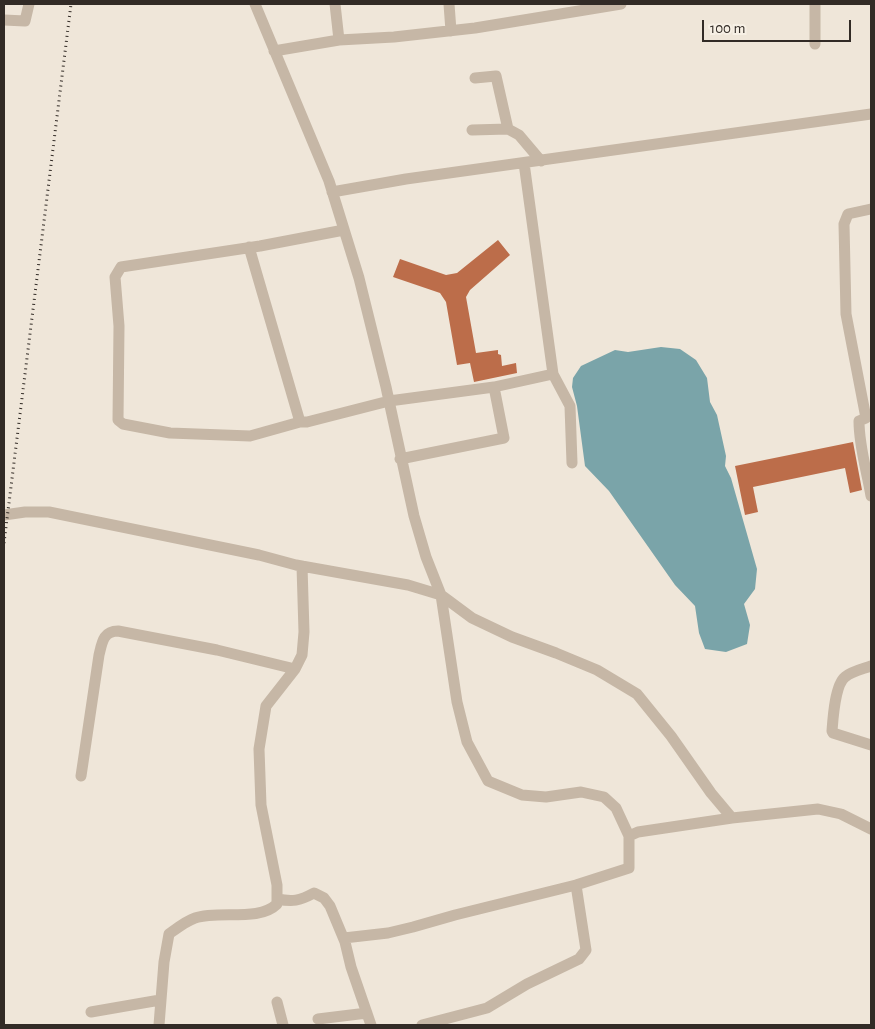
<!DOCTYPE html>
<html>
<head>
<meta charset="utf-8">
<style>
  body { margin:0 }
  #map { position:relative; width:875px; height:1029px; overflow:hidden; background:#efe6d9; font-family:"Alegreya Sans",sans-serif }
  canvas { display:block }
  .frame { position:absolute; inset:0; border:5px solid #322b26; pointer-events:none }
  .scale { position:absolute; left:702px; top:20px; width:149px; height:22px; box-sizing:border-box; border:2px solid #322b26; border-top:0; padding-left:6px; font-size:15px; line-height:18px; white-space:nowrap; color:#322b26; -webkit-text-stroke:4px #f7f0e5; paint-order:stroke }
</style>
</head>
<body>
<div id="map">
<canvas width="875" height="1029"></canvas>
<div class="frame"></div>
<div class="scale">100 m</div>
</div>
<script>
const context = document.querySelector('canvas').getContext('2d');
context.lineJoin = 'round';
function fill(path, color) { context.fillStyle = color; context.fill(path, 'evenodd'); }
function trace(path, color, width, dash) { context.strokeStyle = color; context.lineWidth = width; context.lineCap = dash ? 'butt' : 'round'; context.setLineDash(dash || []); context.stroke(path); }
fill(new Path2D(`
  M661 347 680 349 696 360 707 378 710 402 717 415 726 456 725 466 731 478 757 569 755 589 744 604 750 625 747 644 726 652 705 649 699 633 695 606 675 585 609 491 585 466 577 406 572 387 573 378 581 366 615 350 628 352Z`), '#7aa4a9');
fill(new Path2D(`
  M498 240 510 255 470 290 466 297 476 353 498 350V354L501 355 502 366 516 363 517 373 474 382 470 363 457 365 446 302 440 293 393 277 400 259 446 275 457 273Z
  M853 442 862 490 850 493 845 468 753 487 758 512 745 515 735 466Z`), '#bc6d4a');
trace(new Path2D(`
  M255 4 329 181 359 278 386 387 414 516 426 557 441 595 472 618 512 637 556 653 597 670 637 694 671 736 711 793 732 818 818 809 841 814 871 829
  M335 4 339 40
  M449 4 451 31
  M815 4V44
  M4 20 25 21 29 4
  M274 51 339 40 394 37 475 28 621 4
  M475 78 496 76 508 129 519 135 541 161
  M472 130 508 129
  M524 163 553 374 570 406 572 463
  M332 192 406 179 871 114
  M871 209 848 214 844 224 846 314 866 418 859 421C859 447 867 471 871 496
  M344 230 260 246 121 267 115 277 119 326 118 420 123 424 170 433 250 436 300 422H307L389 401 494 387
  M249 247 300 422
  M400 459 504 438 494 387 553 374
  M4 515 25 512H49L259 555 296 565 408 585 441 595 457 702 467 742 488 781 522 795 546 797 581 792 604 797 616 808 629 836V868L576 885 455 915 413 927 388 933 344 938
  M871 666C863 669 852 671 845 677 835 685 833 718 832 731L833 733 871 745
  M81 776 99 655C102 643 103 631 118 631L217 650 295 669
  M629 836 638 832 732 818
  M277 899C293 902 299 901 314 893L324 898 330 906 345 942 351 967 371 1025
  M277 1002 283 1025
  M91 1012 160 1000
  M318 1019 367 1013
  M159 1025 164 962 169 934C176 929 186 921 195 918 219 910 259 922 277 904V885L261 805 259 749 266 706 295 669 302 655 304 632 302 566
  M422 1025 487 1008 527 984 579 959 586 950 576 885`), '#c6b7a6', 11);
trace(new Path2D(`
  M4 543 71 4`), '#322b26', 3, [1, 4]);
</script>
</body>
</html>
